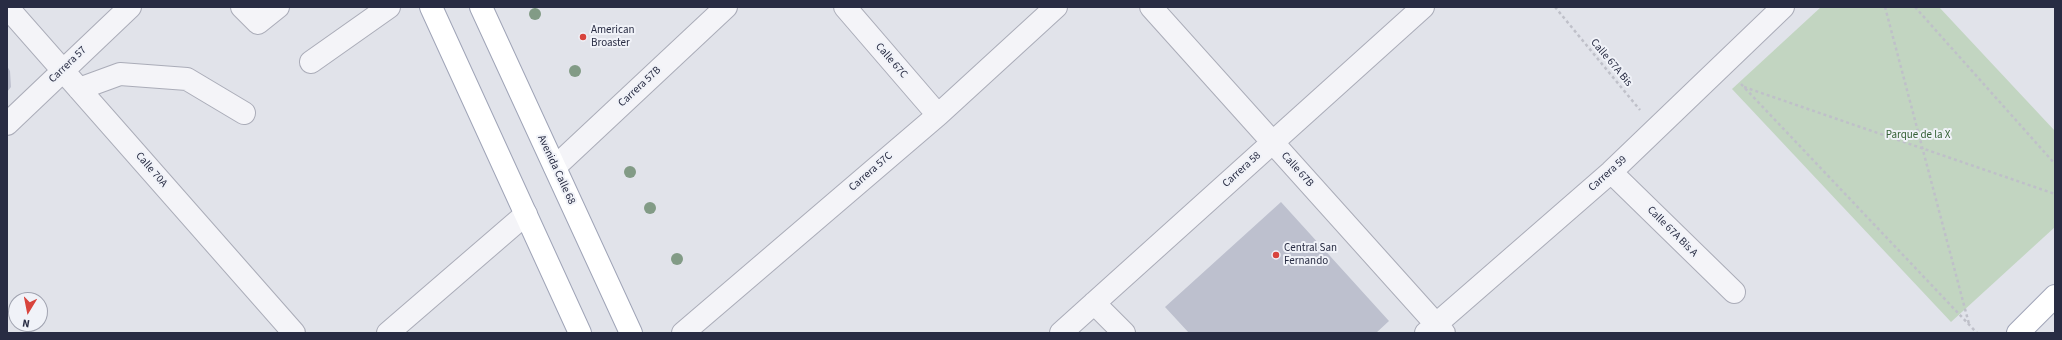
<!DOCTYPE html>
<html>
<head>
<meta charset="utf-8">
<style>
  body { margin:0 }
  #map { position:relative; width:2062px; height:340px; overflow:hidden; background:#e1e3ea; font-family:"Source Sans 3",sans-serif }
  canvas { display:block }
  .frame { position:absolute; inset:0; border:8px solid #282c43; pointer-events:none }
  .north { position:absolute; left:8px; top:292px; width:40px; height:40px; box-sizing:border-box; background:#f0f2f8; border:1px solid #a0a3b0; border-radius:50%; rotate:190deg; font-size:11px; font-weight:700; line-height:16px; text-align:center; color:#282c43 }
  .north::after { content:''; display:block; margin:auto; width:14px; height:18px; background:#d8443d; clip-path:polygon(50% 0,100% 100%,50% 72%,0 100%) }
</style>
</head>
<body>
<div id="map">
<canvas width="2062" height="340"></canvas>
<div class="frame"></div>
<div class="north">N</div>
</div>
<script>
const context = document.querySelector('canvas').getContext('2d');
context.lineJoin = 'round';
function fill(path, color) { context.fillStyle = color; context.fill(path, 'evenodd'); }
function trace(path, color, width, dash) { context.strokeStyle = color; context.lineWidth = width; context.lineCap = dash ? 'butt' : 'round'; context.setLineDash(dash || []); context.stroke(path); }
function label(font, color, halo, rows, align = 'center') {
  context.font = font + ' "Source Sans 3",sans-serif'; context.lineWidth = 4; context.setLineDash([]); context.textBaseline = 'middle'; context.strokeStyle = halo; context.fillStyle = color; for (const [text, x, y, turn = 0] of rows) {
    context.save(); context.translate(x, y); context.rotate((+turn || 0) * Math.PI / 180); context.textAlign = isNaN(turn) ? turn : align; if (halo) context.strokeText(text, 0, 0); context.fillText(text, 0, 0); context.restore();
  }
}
fill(new Path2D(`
  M1821 7H1939L2055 131V227L1951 322 1732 89Z`), '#c2d5c1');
fill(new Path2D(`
  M7 66 10 71 11 87 7 92Z
  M1281 202 1389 321 1376 333H1189L1165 307Z`), '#bdc0ce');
const minor = new Path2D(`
  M7 7 294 333
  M242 7 258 23 278 7
  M845 7 938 115
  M1151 7 1444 333
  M311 62 389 7
  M79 89 120 74 187 79 244 113
  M7 124 130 7
  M555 167 726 7
  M1611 172 1734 292
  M1094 303 1124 333
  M388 333 526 214
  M683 333 938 115 1056 7
  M1061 333 1423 7
  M1426 333 1611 172 1783 7`);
const major = new Path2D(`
  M431 7 580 333
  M481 7 631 333
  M2018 333 2055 296`);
trace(minor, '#aaacb8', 24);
trace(major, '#9fa4b7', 24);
trace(new Path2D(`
  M1555 7 1640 110
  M1885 7 1969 324
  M1915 7 2055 164
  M1741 84 1977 333
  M1744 87 2055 194`), '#bfc0c9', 2.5, [3, 3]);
trace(minor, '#f4f4f8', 22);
trace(major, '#fff', 22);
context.fillStyle = '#829b86';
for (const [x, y] of [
  [535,14],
  [575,71],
  [630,172],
  [650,208],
  [677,259]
]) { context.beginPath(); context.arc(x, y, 6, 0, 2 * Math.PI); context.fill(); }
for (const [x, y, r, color] of [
  [583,37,4,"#d8443d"],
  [1276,255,4,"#d8443d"]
]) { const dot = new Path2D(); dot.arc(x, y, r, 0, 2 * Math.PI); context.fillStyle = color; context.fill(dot); trace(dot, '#f0f2f8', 1.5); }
label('11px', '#282c43', '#f0f2f8', [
  ["American",591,31],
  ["Broaster",591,44],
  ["Central San",1284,249],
  ["Fernando",1284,262]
], 'left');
label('11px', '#282c43', '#f0f2f8', [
  ["Calle 67C",891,61,49],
  ["Calle 67A Bis",1611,63,50],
  ["Carrera 57",68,65,-44],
  ["Carrera 57B",640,87,-43],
  ["Calle 70A",151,170,49],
  ["Avenida Calle 68",556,170,65],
  ["Carrera 58",1242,170,-42],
  ["Calle 67B",1297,170,48],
  ["Carrera 57C",871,172,-41],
  ["Carrera 59",1608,174,-42],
  ["Calle 67A Bis A",1672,232,45]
]);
label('11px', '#346034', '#f0f2f8', [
  ["Parque de la X",1918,136]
]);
</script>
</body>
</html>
